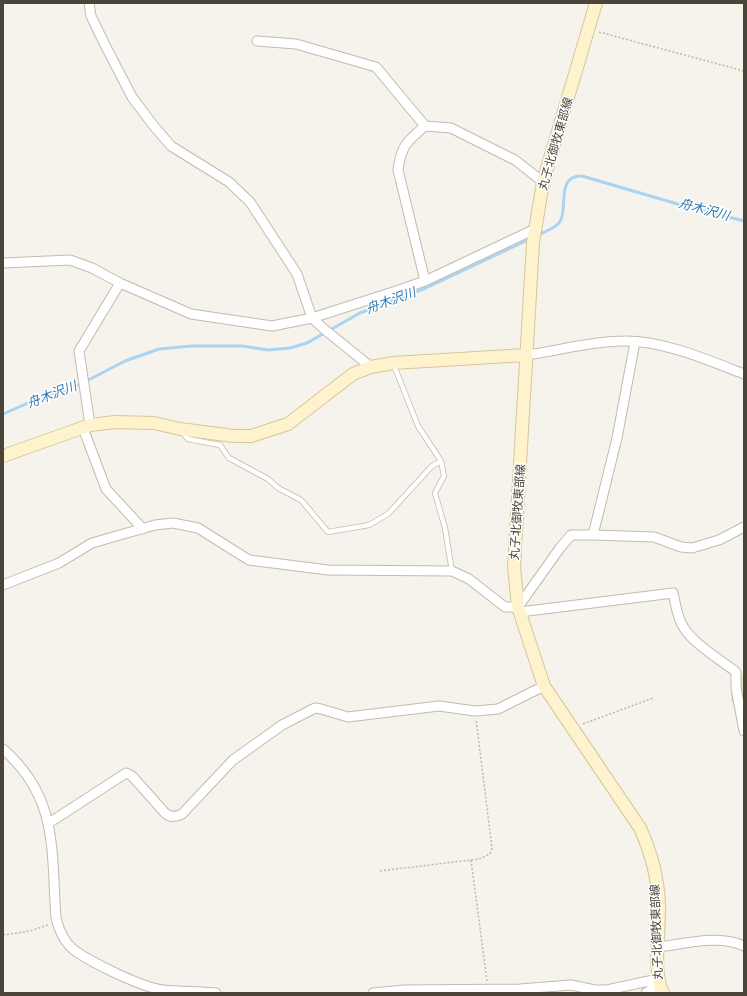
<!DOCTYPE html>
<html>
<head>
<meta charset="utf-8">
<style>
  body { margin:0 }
  #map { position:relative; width:747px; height:996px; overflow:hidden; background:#f6f3ec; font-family:"Work Sans",sans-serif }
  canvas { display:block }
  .frame { position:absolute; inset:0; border:4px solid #4b4439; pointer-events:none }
</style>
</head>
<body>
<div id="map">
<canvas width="747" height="996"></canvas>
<div class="frame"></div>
</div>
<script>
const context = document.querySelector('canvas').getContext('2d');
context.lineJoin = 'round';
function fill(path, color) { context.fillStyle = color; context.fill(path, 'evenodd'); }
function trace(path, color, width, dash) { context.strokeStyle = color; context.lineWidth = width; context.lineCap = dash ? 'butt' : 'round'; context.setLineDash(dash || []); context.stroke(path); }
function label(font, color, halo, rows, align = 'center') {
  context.font = font + ' "Work Sans","Noto Sans JP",sans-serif'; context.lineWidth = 3; context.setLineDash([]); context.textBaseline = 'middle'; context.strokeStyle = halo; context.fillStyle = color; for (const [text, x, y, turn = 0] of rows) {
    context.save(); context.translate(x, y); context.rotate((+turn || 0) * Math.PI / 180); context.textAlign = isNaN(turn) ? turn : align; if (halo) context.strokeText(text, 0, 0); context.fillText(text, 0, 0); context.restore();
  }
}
fill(new Path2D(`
  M744 672V713L731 701 732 688Z`), '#d2eab5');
trace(new Path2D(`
  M538 235C544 232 553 229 558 224 570 213 554 175 582 176L681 205 744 221
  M3 414 51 393 69 390 125 361 159 349 192 346H242L268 350 290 348 307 343 360 313 426 288 530 239`), '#a9d4f2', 3);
const lane = new Path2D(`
  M393 363 418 426 441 461 444 476 435 493 445 528 452 571
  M182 432 188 439 220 445 229 458 268 479 278 488 301 500 328 532 369 525 388 514 432 466 441 461`);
const street = new Path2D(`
  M89 3 91 16 104 43 132 97 153 125 171 146 229 182 250 202 297 274 312 318 324 329 371 367
  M257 41 296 44 376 67 425 126 451 128 515 160 543 182
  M425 126C407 141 401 146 398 170L425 281
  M3 263 70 260 92 268 120 283 191 314 272 326 312 318 393 292 425 281 535 229
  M526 355C557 351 592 341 623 341 662 340 708 360 744 374
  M90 425 79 351 120 283
  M83 428 106 489 143 529
  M593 535 654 537 681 547 692 548 719 540 744 527
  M3 585 59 563 92 543 155 525 173 523 198 528 249 560 328 570 452 571 469 579 505 607H518L560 548 571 535H593L617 438 635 342
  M520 612 673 593C676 605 677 618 684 628 695 645 721 660 736 672V688L744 731
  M3 749C59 798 51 851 56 918 59 930 64 942 74 950 92 963 141 987 163 990 180 992 198 991 216 993
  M49 823 126 773 132 776 165 813C170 818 176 817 182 814L233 760 282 725 315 708 321 709 348 717 439 706 475 711 498 709 544 686
  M658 947C685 944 718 934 744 946
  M373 993 404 990 520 989 571 985 595 990H607L658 979
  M646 993 658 984`);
const secondary = new Path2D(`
  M596 3 543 182 533 243 514 566 518 607 544 686 640 828C651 852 658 878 659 905 660 929 652 973 663 993
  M3 456 90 425 115 422 154 423 180 429 234 436H251L288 424 353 374 371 367 393 363 526 355`);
trace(lane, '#c2bbae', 6);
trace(street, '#c2bbae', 11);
trace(secondary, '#d6c79b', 14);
trace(new Path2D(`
  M599 32 744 71
  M583 724 653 698
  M471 860 487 981
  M380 871 479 859 490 854 492 848 476 719
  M3 935 30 931 48 925`), '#c4b79f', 1.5, [2, 2]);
trace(lane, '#fff', 4.5);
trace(street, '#fff', 9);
trace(secondary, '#fff3cd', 12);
label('12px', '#4b4439', '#fff', [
  ["丸子北御牧東部線",556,144,-74],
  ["丸子北御牧東部線",518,512,-86],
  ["丸子北御牧東部線",657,932,-92]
]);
label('italic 13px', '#2e7ab2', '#fff', [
  ["舟木沢川",704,210,15],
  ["舟木沢川",391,301,-20],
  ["舟木沢川",52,395,-21]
]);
</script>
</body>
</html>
